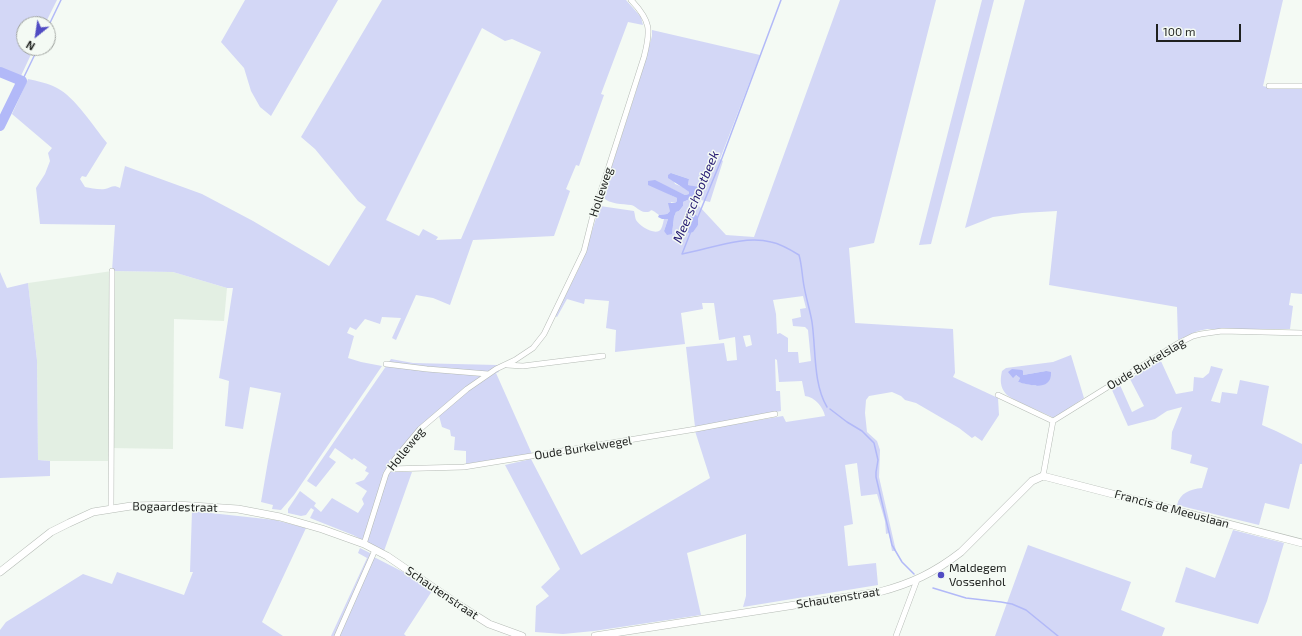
<!DOCTYPE html>
<html>
<head>
<meta charset="utf-8">
<style>
  body { margin:0 }
  #map { position:relative; width:1302px; height:636px; overflow:hidden; background:#f4faf4; font-family:"Exo 2",sans-serif }
  canvas { display:block }
  .north { position:absolute; left:16px; top:16px; width:40px; height:40px; box-sizing:border-box; background:#f4faf4; border:1px solid #9fa39f; border-radius:50%; rotate:210deg; font-size:11px; font-weight:700; line-height:16px; text-align:center; color:#1f211f }
  .north::after { content:''; display:block; margin:auto; width:14px; height:18px; background:#514cc3; clip-path:polygon(50% 0,100% 100%,50% 72%,0 100%) }
  .scale { position:absolute; left:1156px; top:24px; width:85px; height:18px; box-sizing:border-box; border:2px solid #1f211f; border-top:0; padding-left:5px; font-size:12px; line-height:14px; white-space:nowrap; color:#1f211f; -webkit-text-stroke:3px #f4faf4; paint-order:stroke }
</style>
</head>
<body>
<div id="map">
<canvas width="1302" height="636"></canvas>
<div class="north">N</div>
<div class="scale">100 m</div>
</div>
<script>
const context = document.querySelector('canvas').getContext('2d');
context.lineJoin = 'round';
function fill(path, color) { context.fillStyle = color; context.fill(path, 'evenodd'); }
function trace(path, color, width, dash) { context.strokeStyle = color; context.lineWidth = width; context.lineCap = dash ? 'butt' : 'round'; context.setLineDash(dash || []); context.stroke(path); }
function label(font, color, halo, rows, align = 'center') {
  context.font = font + ' "Exo 2",sans-serif'; context.lineWidth = 3; context.setLineDash([]); context.textBaseline = 'middle'; context.strokeStyle = halo; context.fillStyle = color; for (const [text, x, y, turn = 0] of rows) {
    context.save(); context.translate(x, y); context.rotate((+turn || 0) * Math.PI / 180); context.textAlign = isNaN(turn) ? turn : align; if (halo) context.strokeText(text, 0, 0); context.fillText(text, 0, 0); context.restore();
  }
}
fill(new Path2D(`
  M112 271 173 272 227 288 224 321 174 319 173 449 109 448 108 461H50L38 460 37 360 28 283Z`), '#e3efe3');
fill(new Path2D(`
  M0 0H57L45 24H24V48H34L20 78 0 69Z
  M245 0H338L271 116 260 107 251 91 244 68 221 42Z
  M382 0H626L641 17 643 25 628 22 601 94 604 95 579 166 576 165 566 189 570 191 554 236 473 240 450 305 433 298 416 295 396 340 392 338 401 318 382 317 380 324 365 319 356 330 350 327 347 333 354 336 348 358 361 362 382 366 294 495 281 510 272 509 273 505 261 502 268 461 281 393 250 387 243 429 225 426 229 381 219 378 233 288H227L173 272 112 271 115 225 40 224 36 188 45 174 50 161 48 153 52 148 12 114 28 79C37 81 48 83 57 88 75 97 94 127 107 143L86 177 82 176 80 179 85 187C91 188 99 190 105 189 111 188 113 184 120 188L125 166 202 194 253 221 329 266 366 207 358 201 315 149 301 137ZM482 28 505 41 512 39 541 52 461 239 436 240 438 237 423 229 419 236 386 220Z
  M840 0H936L874 243 849 248 855 323 953 329 955 373 953 377 998 398 999 415 982 441 975 436 972 438 959 428 916 403 905 400 901 396 892 392 869 396 866 400 865 413 867 432 877 441 880 450 879 477 896 551H892L889 533 886 534 885 521 877 494 861 496 857 463 845 465 853 524 844 526 848 566 876 563 878 585 743 607 746 596V534L687 553 701 615 594 631 563 634 535 632 536 606 549 596 541 587 560 569 505 465 531 459 581 555 710 478 695 431 783 416 786 422 825 416C823 407 815 397 805 396L802 381 779 382 777 360 775 359 776 391H780L781 411 695 427 686 347 724 343 727 361 737 360 735 337 719 340 714 303H702L703 309 681 313 685 344 615 352 616 330 606 328 609 301 585 299 584 304 567 299 557 317 555 316 582 262 600 206 634 211C635 214 635 218 636 220 640 226 652 234 659 231 662 230 663 223 664 219H668L664 231 672 234 674 217 676 212 679 211 683 206V202L699 195 692 186 688 185 689 179 671 173 675 184 683 187 689 192V194L685 195 655 181 669 194 677 198V201L675 203 671 202 670 211 667 214 659 215C647 206 654 213 645 212 640 212 636 206 631 205 623 204 609 204 604 198L605 187 637 88 652 36V30L760 55 720 159 723 161 710 202 701 200 699 206 726 235 754 237ZM691 216 698 218V225L686 232ZM803 296 806 308 800 309 801 317 792 319 793 326 805 327 808 330 811 361 799 363 798 352H788V338L780 333 777 334 776 314 773 300ZM750 335 752 345 746 347 743 336Z
  M982 0H994L931 244 919 245Z
  M1025 0H1283L1263 86 1274 89 1302 88V294L1291 293 1289 305 1293 306 1290 329H1207L1198 331 1178 340 1177 307 1049 285 1057 211 1022 213 993 217 965 228Z
  M0 272 7 288 28 283 37 360 38 460 50 461V476L0 478Z
  M1071 355 1084 398 1054 418C1045 413 1011 400 1006 394 1000 387 1000 380 1002 371L1006 368 1053 362ZM1023 371V375L1046 371 1036 386 1018 382 1020 378 1016 375Z
  M391 359 413 363 497 365 499 372 496 373 532 454 466 464V451L454 450 455 437 451 436 450 430 442 427 439 416 437 413 386 471 412 472 384 551 353 535 310 518 314 510 311 508 306 515 301 516 288 513V509L300 491 316 503 314 506 321 512 332 498 358 513 364 504 362 499 367 491 355 483 364 480 369 473 365 471 367 467 354 458 352 460 335 448 329 457 336 462 316 487 307 481Z
  M1160 359 1176 394 1193 391 1194 377 1203 378 1209 373 1211 366 1223 369 1211 401 1220 403 1222 392 1237 394 1240 380 1269 386 1262 425 1276 431 1302 444V464H1300L1289 509 1265 503 1259 525 1177 505C1180 493 1190 489 1202 488L1208 468 1190 463 1192 455 1171 449 1172 432 1182 407 1167 411 1155 419 1128 426 1112 390 1120 385 1132 412 1144 406 1130 379Z
  M192 511 275 520 306 528 262 622 283 636H0V630L6 622 83 574 112 584 117 572 184 595 193 572H190Z
  M1233 530 1284 543 1267 601 1258 624 1175 602 1186 567 1215 578Z
  M1028 545 1131 582 1121 610 1165 628 1162 636H995Z
  M360 548 372 554 335 636H331L367 558 358 553Z
  M374 557 407 574 432 591 404 634 406 636H339Z`), '#d3d7f6');
fill(new Path2D(`
  M671 173 689 179 688 185 704 188 705 190 699 195 683 202V206L679 211 676 212 674 217 672 234 667 235 664 231 668 219H662L658 217 659 215 667 214 670 211 668 203H675L677 201V198L648 185V181L655 180 685 195 689 194V192C683 187 675 183 668 178V175Z
  M693 215H696L698 217V225L693 232 689 233 686 232 690 217Z
  M1012 369 1022 370 1023 371V375L1046 371 1051 372C1052 392 1029 385 1018 382L1020 378 1016 375 1013 378 1008 372Z`), '#b2b9f8');
trace(new Path2D(`
  M48 27 61 0
  M22 81 38 48
  M697 219 722 158 781 0
  M691 231 682 254C710 249 743 235 771 242 781 244 791 250 799 255 802 265 802 276 804 286 806 298 810 310 812 322 816 349 813 384 827 407
  M830 409 847 422 862 431 874 443 878 460 876 472V477L892 545 902 562 914 574
  M933 588 966 598 1001 602 1012 604 1026 610 1058 636`), '#b2b9f8', 1.5);
trace(new Path2D(`
  M0 72 22 81 0 126`), '#b2b9f8', 10);
const street = new Path2D(`
  M1269 86H1302
  M386 364 427 369 488 374
  M507 365 523 366 603 356
  M998 395 1053 421
  M389 469 464 467 696 429 775 414
  M1043 476 1053 421 1177 344 1193 336 1201 334 1222 331 1302 333
  M111 508 112 271
  M364 544 386 474 395 459 420 429 467 389 496 369 515 360 533 348 544 334 584 251 592 219 644 57C651 30 651 21 631 0
  M337 636 375 550
  M896 636 917 580`);
const secondary = new Path2D(`
  M0 572 51 532 69 523 93 512 131 506 177 505 238 509 280 517 322 529 364 544 387 556 462 607 489 624 522 636
  M595 636 879 592C910 584 934 573 961 552L1032 481 1043 476 1302 543`);
trace(street, '#b5bbb5', 6);
trace(secondary, '#b5bbb5', 8);
trace(street, '#fff', 5);
trace(secondary, '#fff', 7);
for (const [x, y, r, color] of [
  [941,575,4,"#514cc3"]
]) { const dot = new Path2D(); dot.arc(x, y, r, 0, 2 * Math.PI); context.fillStyle = color; context.fill(dot); trace(dot, '#f4faf4', 1.5); }
label('12px', '#1f211f', '#f4faf4', [
  ["Holleweg",601,192,-72],
  ["Oude Burkelslag",1146,364,-31],
  ["Oude Burkelwegel",583,448,-9],
  ["Holleweg",406,449,-51],
  ["Bogaardestraat",175,507,1],
  ["Francis de Meeuslaan",1172,509,15],
  ["Schautenstraat",442,593,34],
  ["Schautenstraat",838,598,-9]
]);
label('12px', '#1f211f', '#f4faf4', [
  ["Maldegem",949,568],
  ["Vossenhol",949,582]
], 'left');
label('italic 13px', '#261b73', '#f4faf4', [
  ["Meerschootbeek",696,197,-67]
]);
</script>
</body>
</html>
